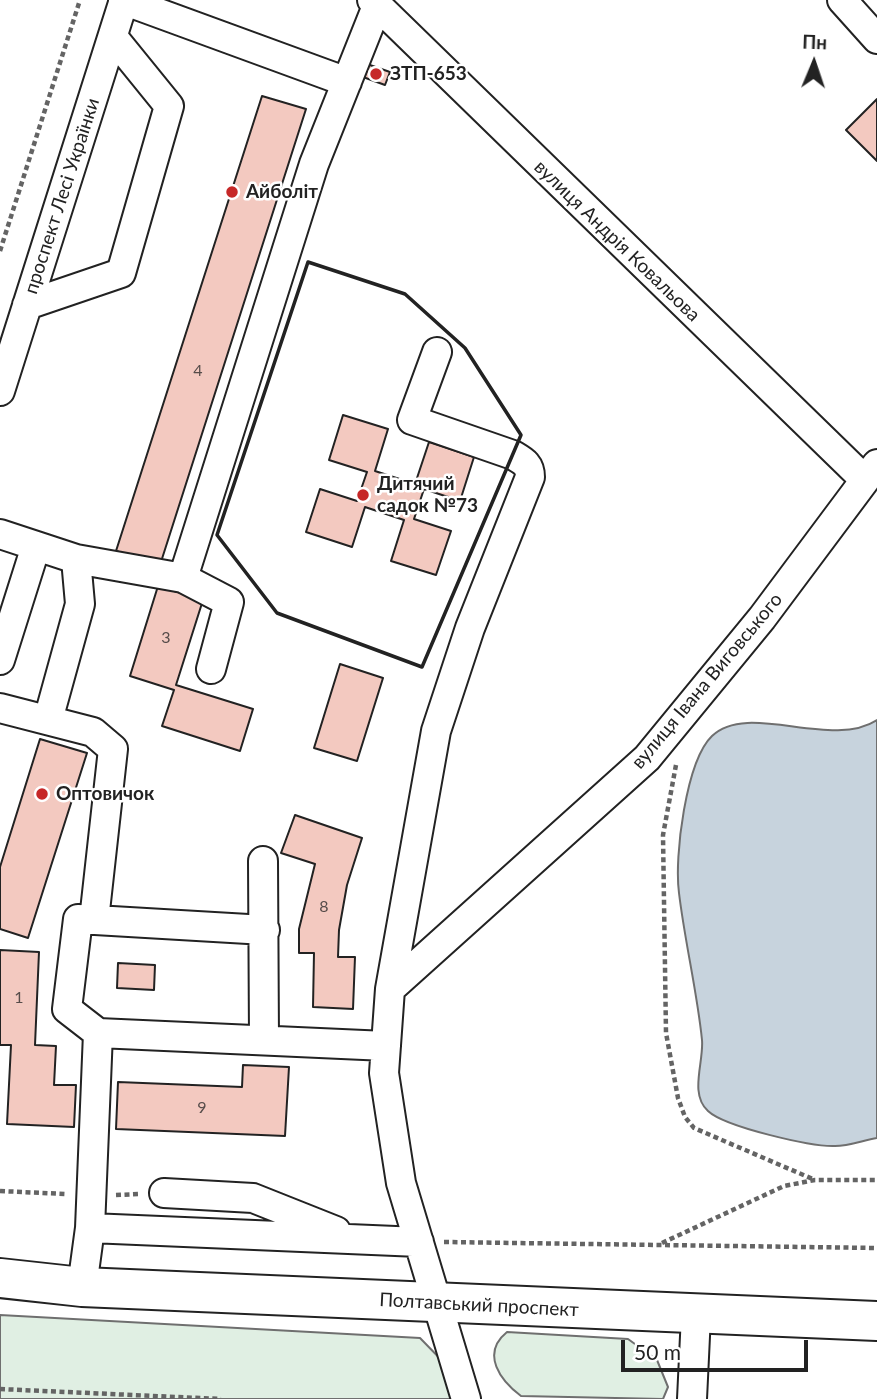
<!DOCTYPE html>
<html>
<head>
<meta charset="utf-8">
<style>
  body { margin:0 }
  #map { position:relative; width:877px; height:1399px; overflow:hidden; background:#fff; font-family:Lato,sans-serif }
  canvas { display:block }
  .north { position:absolute; left:779px; top:28px; width:70px; height:70px; -webkit-text-stroke:5px #fff; paint-order:stroke; rotate:2deg; font-size:19px; font-weight:700; line-height:28px; text-align:center; color:#222 }
  .north::after { content:''; display:block; margin:auto; width:24px; height:32px; background:#222; clip-path:polygon(50% 0,100% 100%,50% 72%,0 100%) }
  .scale { position:absolute; left:621px; top:1340px; width:187px; height:32px; box-sizing:border-box; border:4px solid #222; border-top:0; padding-left:9px; font-size:21px; line-height:24px; white-space:nowrap; color:#222; -webkit-text-stroke:5px #fff; paint-order:stroke }
</style>
</head>
<body>
<div id="map">
<canvas width="877" height="1399"></canvas>
<div class="north">Пн</div>
<div class="scale">50 m</div>
</div>
<script>
const context = document.querySelector('canvas').getContext('2d');
context.lineJoin = 'round';
function fill(path, color) { context.fillStyle = color; context.fill(path, 'evenodd'); }
function trace(path, color, width, dash) { context.strokeStyle = color; context.lineWidth = width; context.lineCap = dash ? 'butt' : 'round'; context.setLineDash(dash || []); context.stroke(path); }
function label(font, color, halo, rows, align = 'center') {
  context.font = font + ' Lato,sans-serif'; context.lineWidth = 5; context.setLineDash([]); context.textBaseline = 'middle'; context.strokeStyle = halo; context.fillStyle = color; for (const [text, x, y, turn = 0] of rows) {
    context.save(); context.translate(x, y); context.rotate((+turn || 0) * Math.PI / 180); context.textAlign = isNaN(turn) ? turn : align; if (halo) context.strokeText(text, 0, 0); context.fillText(text, 0, 0); context.restore();
  }
}
const green = new Path2D(`
  M0 1315 420 1338 454 1373 465 1399H0Z
  M507 1332 628 1339 657 1360 668 1387 663 1399 521 1396C501 1381 480 1354 507 1332Z`);
fill(green, '#e0efe3');
trace(green, '#6f6f6f', 2);
const water = new Path2D(`
  M877 720V1138C864 1140 849 1146 835 1146 812 1147 725 1127 708 1111 689 1094 704 1062 702 1040 697 991 685 943 679 893 674 857 686 761 712 736 748 701 831 750 877 720Z`);
fill(water, '#c7d3dd');
trace(water, '#6f6f6f', 2);
const building = new Path2D(`
  M367 64 390 72 385 85 363 77Z
  M262 96 306 109 160 565 116 551Z
  M877 99V161L846 130Z
  M343 415 388 429 375 471 415 484 429 442 474 457 460 501 424 489 414 519 451 531 436 575 391 561 404 520 365 507 352 547 306 532 320 489 357 501 367 472 329 460Z
  M158 586 203 600 176 685 253 709 240 751 162 726 174 690 130 676Z
  M340 664 383 678 357 761 314 748Z
  M40 739 87 753 28 938 0 929V867Z
  M295 815 362 838 347 885 339 930 338 957H355L353 1009 313 1007 314 953H299V929L315 864 281 853Z
  M0 950 39 952 35 1045 56 1046 54 1085H76L74 1127 7 1124 11 1045H0Z
  M118 963 155 965 154 990 117 988Z
  M243 1065 289 1067 285 1136 116 1129 118 1082 242 1087Z`);
fill(building, '#f3c9c0');
trace(building, '#222', 2);
const minor = new Path2D(`
  M123 0 347 82
  M372 0 865 480
  M842 0 877 39
  M27 305 121 273 169 106 113 37
  M437 352 412 420 513 455C523 461 530 464 530 477L470 628 436 731 390 989 384 1073 401 1183 466 1399
  M0 391 124 0
  M0 534 76 559 80 604 48 720
  M76 559 183 578
  M0 660 36 546
  M211 669 229 602 183 578 314 164 377 6
  M0 708 93 732 113 749 94 920
  M263 861 264 1040
  M265 930 78 919 67 1009 98 1033 386 1046
  M390 989 647 758 762 618 877 464
  M164 1193 253 1198 336 1231
  M90 1228 419 1242
  M82 1287 90 1228 98 1033
  M692 1399 696 1315`);
const highway = new Path2D(`
  M0 1278 82 1287 877 1321`);
trace(minor, '#222', 32);
trace(highway, '#222', 42);
trace(new Path2D(`
  M0 251 80 0
  M676 765 663 835 666 1033 678 1098 685 1117 694 1128 815 1180
  M0 1191 66 1194
  M116 1195 139 1194
  M444 1242 877 1248
  M662 1243 784 1186 815 1180H877
  M0 1389 221 1399`), '#646464', 4.5, [5, 3.5]);
trace(minor, '#fff', 28);
trace(highway, '#fff', 38);
trace(new Path2D(`
  M308 262 405 294 465 348 521 435 422 667 277 613 217 535Z`), '#222', 3.5);
for (const [x, y, r, color] of [
  [376,74,7,"#c62828"],
  [232,192,7,"#c62828"],
  [363,495,7,"#c62828"],
  [42,794,7,"#c62828"]
]) { const dot = new Path2D(); dot.arc(x, y, r, 0, 2 * Math.PI); context.fillStyle = color; context.fill(dot); trace(dot, '#fff', 2.5); }
label('16px', '#564c4a', null, [
  ["4",198,371],
  ["3",166,638],
  ["8",324,907],
  ["1",19,998],
  ["9",202,1108]
]);
label('bold 19px', '#222', '#fff', [
  ["ЗТП-653",390,74],
  ["Айболіт",246,192],
  ["Дитячий",377,484],
  ["садок №73",377,506],
  ["Оптовичок",56,794]
], 'left');
label('19px', '#222', '#fff', [
  ["проспект Лесі Українки",62,196,-72],
  ["вулиця Андрія Ковальова",617,241,44],
  ["вулиця Івана Виговського",707,681,-50],
  ["Полтавський проспект",479,1305,3]
]);
</script>
</body>
</html>
